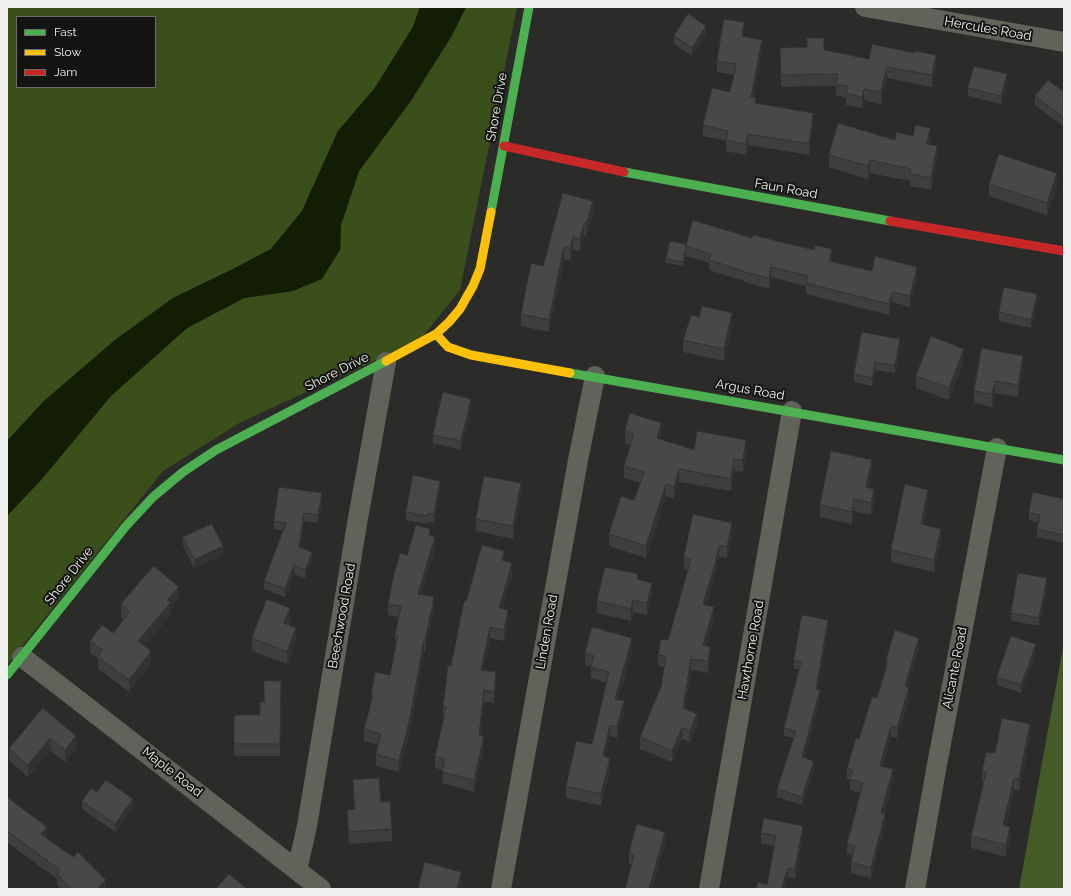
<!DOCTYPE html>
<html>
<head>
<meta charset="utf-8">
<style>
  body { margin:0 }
  #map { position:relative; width:1071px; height:896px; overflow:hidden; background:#2b2c2a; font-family:Raleway,sans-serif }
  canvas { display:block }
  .frame { position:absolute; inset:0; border:8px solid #eff1ee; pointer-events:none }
  .legend { position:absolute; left:16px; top:16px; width:140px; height:72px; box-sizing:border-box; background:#141513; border:1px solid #6c6d6b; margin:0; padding:5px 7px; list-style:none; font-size:12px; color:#eff1ee }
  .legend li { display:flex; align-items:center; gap:8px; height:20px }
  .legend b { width:20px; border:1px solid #6c6d6b }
</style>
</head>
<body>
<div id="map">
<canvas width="1071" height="896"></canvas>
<div class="frame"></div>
<ul class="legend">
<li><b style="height:5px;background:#4caf50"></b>Fast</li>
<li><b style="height:5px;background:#ffc107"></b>Slow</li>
<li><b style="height:5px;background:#c62828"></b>Jam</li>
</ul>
</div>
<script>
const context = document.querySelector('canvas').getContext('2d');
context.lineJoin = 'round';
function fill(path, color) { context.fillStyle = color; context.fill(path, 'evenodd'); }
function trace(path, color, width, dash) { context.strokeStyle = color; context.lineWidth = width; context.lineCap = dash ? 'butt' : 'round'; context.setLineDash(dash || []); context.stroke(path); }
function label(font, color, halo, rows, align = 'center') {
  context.font = font + ' Raleway,sans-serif'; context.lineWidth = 4; context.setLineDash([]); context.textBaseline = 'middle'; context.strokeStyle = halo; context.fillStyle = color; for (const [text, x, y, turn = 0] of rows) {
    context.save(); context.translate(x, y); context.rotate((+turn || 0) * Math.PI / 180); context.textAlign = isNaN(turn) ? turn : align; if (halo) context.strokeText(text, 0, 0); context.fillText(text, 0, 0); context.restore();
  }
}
fill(new Path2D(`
  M7 7H420L413 27 374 89 338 131 302 211 271 249 235 268 173 298 115 340 44 401 7 441ZM17 17H155V87H17Z
  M466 7H517L460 290 420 340 241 422 163 471 7 665V516L41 480 111 396 187 328 244 298 293 291 340 250 341 225 359 171 410 102 452 36Z`), '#3b4f1a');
fill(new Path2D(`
  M1064 642V889H1019Z`), '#455b26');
fill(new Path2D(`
  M420 7H466L452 35 410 102 359 171 341 225 340 250 322 279 293 291 244 298 187 328 111 396 41 480 7 516V441L44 401 115 340 173 298 235 268 271 249 302 211 338 131 374 89 413 27Z`), '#121d04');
trace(new Path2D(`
  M865 7 1064 42
  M22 657 65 690 321 889
  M297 870 307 826 357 524 386 362
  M501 889 578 460 595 376
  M709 889 792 411
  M915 889 936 770 997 448`), '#5f635a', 20);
trace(new Path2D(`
  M624 172 890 221
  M491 212 529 7
  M570 373 1064 460
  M7 675 126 526 153 497 183 472 216 450 386 361`), '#4caf50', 9);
trace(new Path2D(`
  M436 334 448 347 471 355 570 373
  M386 361 436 334 449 322 460 309 473 286 480 269 491 212`), '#ffc107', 9);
trace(new Path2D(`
  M504 146 624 172
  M890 221 1064 251`), '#c62828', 9);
fill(new Path2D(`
  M744 33 743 36 762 51 753 98 756 104 813 124 809 155 748 145 746 155 726 151V141L703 136V125L730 92 734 75 717 72V61Z
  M706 34 692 56 674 44V36Z
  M780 48 824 50 869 59 936 66 932 87 887 78 881 104 864 100 862 108 846 105V98L836 95V86L781 87Z
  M1007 82 1001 104 968 96V88Z
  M1064 92 1063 126 1035 105V96Z
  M895 140H930V144L937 158 931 190 910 186V181L870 173 868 179 829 167V155Z
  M989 184 1057 185 1047 215 989 196Z
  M593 213 586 236 584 235 580 251 573 249 570 261 564 259 549 332 521 326V314L543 266Z
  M752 238 832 260 831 261 872 271 917 277 910 307 892 302 889 315 806 294V286L771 277 769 289 744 282V281L709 270V263L686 256V254L683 266 666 263V259L686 244Z
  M1037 302 1031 328 999 321V312Z
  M699 317 732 325 724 361 683 352V340Z
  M900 347 895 373 875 370 872 386 854 382V374Z
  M982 348 1023 368 1018 397 995 393 992 407 974 403V391Z
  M964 361 949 400 916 388V376Z
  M471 407 461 450 433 443V435Z
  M625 431 661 435 660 439 694 450 746 452 743 472 734 471 731 491 679 482 674 499 666 496 646 558 609 546V534L634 500 640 483 624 478V466L630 445 625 443Z
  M872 472 868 488 874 501 871 515 854 511 852 524 820 517V505Z
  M440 489 434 523 428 522 427 524 406 520V512Z
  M521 496 513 539 476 531V519Z
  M1064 499V543L1037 537V529L1038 523 1029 520V512Z
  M322 502 318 523 304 521 300 547 312 560 305 578 294 574 285 597 264 589V581L283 530 274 529V521Z
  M928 502 923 525 941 541 934 572 891 562V550Z
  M732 534 727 558 719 557 716 572 706 605 714 619 706 646 710 658 708 673 691 670 685 709 697 725 690 742 682 739 672 762 640 749V737L661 687 664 667 658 666V655L668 640 688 570 684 569V557Z
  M430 535 435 548 421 595 434 609 425 652H424L410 730 399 772 376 766V754L378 745 364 741V729L371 703V695L390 675 396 646 395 635 399 617 388 615V604L407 555Z
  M183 537 223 555 194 568 183 545Z
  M504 561 512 574 502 609 508 622 504 641 490 638 483 670 496 683 494 703 484 702 480 735 484 747 474 792 442 783 443 770 435 768V757L444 719 443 718V707L451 666 466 601Z
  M638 580 652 595 647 615 633 612 631 621 597 613V601Z
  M1047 587 1039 626 1011 621V613Z
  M179 599 171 608V615L144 646 151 663 129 692 98 669V659L90 653V641L113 633 124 619 121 616V604Z
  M290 620 289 625 296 640 287 664 252 651V638Z
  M828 629 817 689 820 698 804 758 814 769 802 805 777 797V789L794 738 784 736V728L799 669H794V660Z
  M919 648 907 687 909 698 897 738 891 736 883 766 893 780 884 814 885 824 871 878 851 873V862L853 856 847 854V844L860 793 850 790V780L847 779V768L877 698 886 668V660Z
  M632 650 618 700 624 713 617 738 610 736 605 757 610 769 601 806 566 798V786L592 744 606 683 591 678V667L585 665V653Z
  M1036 652 1021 693 997 685V677Z
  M281 681 280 756H234V715H260L264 702Z
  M43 708 76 748 65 762 50 750 28 777 9 761V749Z
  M1030 736 1019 791 1014 790 1006 826 1010 839 1006 857 971 848V836L984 784 982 783V771L995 753Z
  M353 780 392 829V841L349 844 347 822V810L354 809 353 792Z
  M97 792 133 807 115 832 82 809V801Z
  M7 797 47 838 106 889H61L57 884V879L7 842Z
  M761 833 803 836 795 879 788 877 784 889H756L767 885 775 846 761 843Z
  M665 843 652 889H625L632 865 629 864V853Z`), '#3d3e3e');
fill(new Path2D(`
  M744 22V33L742 47V36Z
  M706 26V34L692 56V48Z
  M762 40V51L751 108V97Z
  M936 55V66L932 87V75Z
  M887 67V78L881 104V92Z
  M1007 74V82L1001 104V96Z
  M864 89V100L862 108V97Z
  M813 113V124L809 155V144Z
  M1064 116V124L1063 126V117Z
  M930 128V140L927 156V144Z
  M748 134V145L746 155V144Z
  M937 146V158L931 190V178Z
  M870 160V173L868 179V166Z
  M1057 173V185L1047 215V203Z
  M593 201V213L586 236V224Z
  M584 223V235L580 251V239Z
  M573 237V249L570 261V248Z
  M564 247V259L549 332V320Z
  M832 249V260L829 271V261Z
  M686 250V254L683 266V262Z
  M771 267V277L769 289V278Z
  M917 267V277L910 307V296Z
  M892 292V302L889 315V304Z
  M1037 294V302L1031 328V320Z
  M732 313V325L724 361V349Z
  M900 339V347L895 373V365Z
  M964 349V361L949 400V388Z
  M1023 356V368L1018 397V385Z
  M875 362V370L872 386V378Z
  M995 381V393L992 407V394Z
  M471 399V407L461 450V441Z
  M661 423V435L657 450V438Z
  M746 440V452L743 472V460Z
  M734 459V471L731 491V479Z
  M872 460V472L866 499V487Z
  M679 469V482L674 499V487Z
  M440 481V489L434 523V515Z
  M521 483V496L513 539V526Z
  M666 484V496L646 558V546Z
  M874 489V501L871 515V503Z
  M928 490V502L921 536V524Z
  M322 493V502L318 523V515Z
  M854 499V511L852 524V512Z
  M304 513V521L299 555V547Z
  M732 523V534L727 558V547Z
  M941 529V541L934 572V560Z
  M435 537V548L418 606V594Z
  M719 545V557L716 572 703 616V604Z
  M223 546V555L194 568V560Z
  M504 551V563L502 560Z
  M312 552V560L305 578V570Z
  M512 563V574L499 620V608Z
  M294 565V574L285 597V589Z
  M1047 578V587L1039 626V618Z
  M652 583V595L647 615V603Z
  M179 587V599L171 608V615L138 653V641L167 600Z
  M434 597V609L425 652V641Z
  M633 600V612L631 621V609Z
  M714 607V619L703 657V645Z
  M290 608V620L284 635V623Z
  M508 610V622L504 641V630Z
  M828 620V629L816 697V689Z
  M490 627V638L481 681V670Z
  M296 628V640L287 664V652Z
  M632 638V650L615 711V699Z
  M919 638V648L905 696V686Z
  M424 640V652L410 730 399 772V761Z
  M1036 644V652L1021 693V685Z
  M710 647V658L708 673V661Z
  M151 651V663L129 692V680Z
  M691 659V670L683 720V708Z
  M496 672V683L494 703V692Z
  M909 687V698L897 738V728Z
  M484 690V702L479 746V735Z
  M820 690V698L802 766V757Z
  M624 701V713L617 738V727Z
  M697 714V725L690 742V731Z
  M1030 724V736L1019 791V779Z
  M610 725V736L603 768V756Z
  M891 726V736L880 776V766Z
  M682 728V739L672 762V751Z
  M76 736V748L65 762V750Z
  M484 736V747L474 792V780Z
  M50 738V750L28 777V765Z
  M610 758V769L601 806V794Z
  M814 761V769L802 805V797Z
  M893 769V780L881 823V813Z
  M1014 778V790L1003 837V825Z
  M133 799V807L115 832V824Z
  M885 814V824L871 878V868Z
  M803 826V836L795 879V869Z
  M47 827V838L41 834Z
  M1010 827V839L1006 857V845Z
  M665 832V843L652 889H649Z
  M788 868V877L784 889H781Z
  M461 872V884L460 889H457Z
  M106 880V889H97Z`), '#323232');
const building = new Path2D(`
  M688 14 706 26 692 48 674 36Z
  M724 19 744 22 742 36 762 40 751 97 756 98 755 103 813 113 809 144 748 134 746 144 726 140 728 131 703 125 712 88 730 92 736 64 717 61Z
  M807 38H824V50L869 59 872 44 915 53V51L936 55 932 75 887 67 881 92 864 89 862 97 846 93 848 86 836 84 838 74 781 75 780 48 807 47Z
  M974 66 1007 74 1001 96 968 88Z
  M1048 80 1064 92V116L1063 117 1035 96Z
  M838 123 895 140 896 132 913 136 915 125 930 128 927 144 937 146 931 178 910 174 911 169 870 160 868 166 829 155Z
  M999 154 1057 173 1047 203 989 184Z
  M563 193 593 201 586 224 584 223 580 239 573 237 570 248 564 247 549 320 521 314 531 263 543 266Z
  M693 220 752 238 753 235 814 250 815 245 832 249 829 261 872 271 875 256 917 267 910 296 892 292 889 304 806 283 808 276 771 267 769 278 744 272V271L709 260 711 254 686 246Z
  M670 241 686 244 683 262 666 259Z
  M1004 287 1037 294 1031 320 999 312Z
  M702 306 732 313 724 349 683 340 691 315 699 317Z
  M862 332 900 339 895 365 875 362 872 378 854 374Z
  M931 336 964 349 949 388 916 376Z
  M982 348 1023 356 1018 385 995 381 992 394 974 391Z
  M443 392 471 399 461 441 433 435Z
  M630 413 661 423 657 438 694 450 697 431 746 440 743 460 734 459 731 479 679 469 674 487 666 484 646 546 609 534 621 496 634 500 644 472 624 466 634 434 625 431Z
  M831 451 872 460 866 487 874 489 871 503 854 499 852 512 820 505Z
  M413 475 440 481 434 515 428 513 427 516 406 512Z
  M484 476 521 483 513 526 476 519Z
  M905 484 928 490 921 524 941 529 934 560 891 550Z
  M279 487 322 493 318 515 304 513 299 547 312 552 305 570 294 565 285 589 264 581 286 523 274 521Z
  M1033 492 1064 499V535L1037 529 1040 515 1029 512Z
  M693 514 732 523 727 547 719 545 716 561 703 604 714 607 703 645 710 647 708 661 691 659 683 708 697 714 690 731 682 728 672 751 640 737 661 687 666 656 658 655 661 639 668 640 691 559 684 557Z
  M212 524 223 546 194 560 183 537Z
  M416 525 430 529 429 535 435 537 418 594 434 597 425 641 424 640 410 718 399 761 376 754 381 734 364 729 373 695H371L375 672 390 675 398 635H395L401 606 388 604 394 574 400 553 407 555Z
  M482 545 504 551 502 560 512 563 499 608 508 610 504 630 490 627 481 670 496 672 494 692 484 690 479 735 484 736 474 780 442 772 445 759 435 757 446 707H443L448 665 451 666 464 601H466Z
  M154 566 179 587 167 600 171 602 138 641 151 651 129 680 98 657 102 650 90 641 102 625 113 633 130 612 121 604Z
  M605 567 638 574 637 579 652 583 647 603 633 600 631 609 597 601Z
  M1018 573 1047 578 1039 618 1011 613Z
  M267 599 290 608 284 623 296 628 287 652 252 638Z
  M802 615 828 620 816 689 820 690 802 757 814 761 802 797 777 789 796 731 784 728 801 662 794 660Z
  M592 627 632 638 615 699 624 701 617 727 610 725 603 756 610 758 601 794 566 786 576 741 592 744 609 672 591 667 594 656 585 653Z
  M895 630 919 638 905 686 909 687 897 728 891 726 880 766 893 769 881 813 885 814 871 868 851 862 855 846 847 844 863 783 850 779 853 770 847 768 856 738 859 739 872 697 877 698 888 661 886 660Z
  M1011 636 1036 644 1021 685 997 677Z
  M264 681H281L280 744H234V715H260V702H264Z
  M43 708 76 736 65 750 50 738 28 765 9 749Z
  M1002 718 1030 724 1019 779 1014 778 1003 825 1010 827 1006 845 971 836 986 772 982 771 986 752 995 753Z
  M379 778 381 802 390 801 392 829 349 832 347 810 355 809 353 780Z
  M106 780 133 799 115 824 82 801 91 788 97 792Z
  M7 797 47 827 41 834 73 857 78 852 106 880 97 889H72L57 874 60 870 7 831Z
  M764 818 803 826 795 869 788 868 781 889H756L758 882 767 885 776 836 761 833Z
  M637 824 665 832 649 889H625L634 855 629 853Z
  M425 862 461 872 457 889H418Z
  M229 874 246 888 245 889H216Z
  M965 887 976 889H964Z`);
fill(building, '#474848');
trace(building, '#323232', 1);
label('13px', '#eff1ee', '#141513', [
  ["Hercules Road",988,29,10],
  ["Shore Drive",497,107,-80],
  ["Faun Road",786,189,10],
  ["Shore Drive",337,372,-27],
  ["Argus Road",750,390,10],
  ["Shore Drive",69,576,-52],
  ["Beechwood Road",342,616,-80],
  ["Linden Road",547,632,-80],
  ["Hawthorne Road",751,650,-80],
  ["Alicante Road",955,668,-79],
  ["Maple Road",172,772,38]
]);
</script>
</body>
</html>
